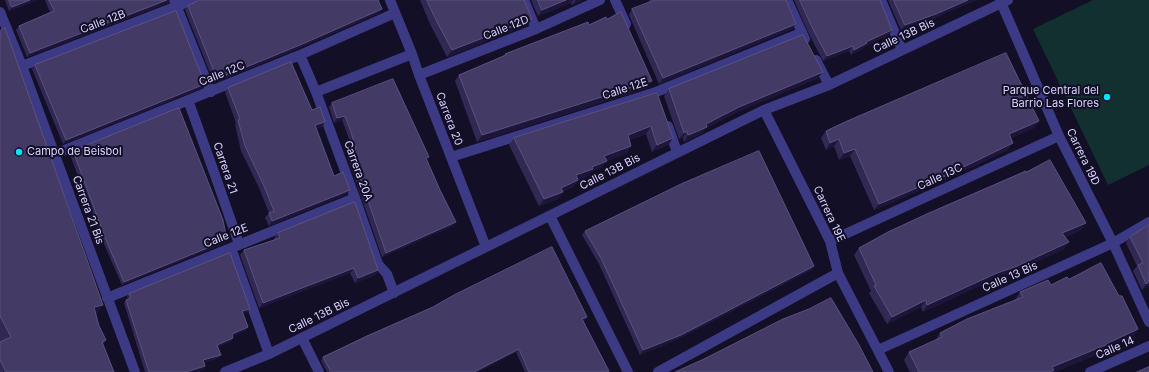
<!DOCTYPE html>
<html>
<head>
<meta charset="utf-8">
<style>
  body { margin:0 }
  canvas { display:block; background:#130f26 }
</style>
</head>
<body>
<canvas width="1149" height="372"></canvas>
<script>
const context = document.querySelector('canvas').getContext('2d');
context.lineJoin = 'round';
function fill(path, color) { context.fillStyle = color; context.fill(path, 'evenodd'); }
function trace(path, color, width, dash) { context.strokeStyle = color; context.lineWidth = width; context.lineCap = dash ? 'butt' : 'round'; context.setLineDash(dash || []); context.stroke(path); }
function label(font, color, halo, rows, align = 'center') {
  context.font = font + ' Inter,sans-serif'; context.lineWidth = 4; context.setLineDash([]); context.textBaseline = 'middle'; context.strokeStyle = halo; context.fillStyle = color; for (const [text, x, y, turn = 0] of rows) {
    context.save(); context.translate(x, y); context.rotate((+turn || 0) * Math.PI / 180); context.textAlign = isNaN(turn) ? turn : align; if (halo) context.strokeText(text, 0, 0); context.fillText(text, 0, 0); context.restore();
  }
}
fill(new Path2D(`
  M1093 0H1149V165L1108 185 1033 29Z`), '#12302f');
trace(new Path2D(`
  M174 0 211 92
  M390 0 412 54 419 75 486 247
  M524 0 536 29
  M615 0 626 24
  M787 0 805 39
  M881 0 902 50
  M0 12 22 66 135 372
  M300 55 316 92 355 198 378 264 387 274 394 293
  M816 60 829 85
  M22 66 193 0
  M419 75 536 29 600 0
  M316 92 412 54
  M188 100 215 175 239 244
  M764 110 830 241 838 273 889 372
  M668 126 677 152
  M55 154 300 55 395 13
  M451 157 656 92 801 33
  M550 216 628 372
  M830 241 1059 136
  M231 248 269 354
  M107 298 355 198
  M302 338 319 372
  M878 350 1113 243 1149 222
  M225 372 269 354 764 110 829 85 1008 0
  M658 372 838 273
  M1090 372 1149 346`), '#3d3a85', 10);
trace(new Path2D(`
  M1000 0 1059 136 1113 243 1149 322`), '#3d3a85', 10);
fill(new Path2D(`
  M5 0H38L9 11Z
  M45 0H170L168 3 27 57 16 30 19 26 50 12Z
  M199 0H378L379 13 297 49 214 83 185 10 188 6 199 1Z
  M420 0H524L527 25 447 57 430 24Z
  M531 0H583L572 5 571 3 538 16Z
  M649 0H786L796 24 792 29 659 84 629 15 632 9 650 2Z
  M794 0H880L889 35 865 46 863 48 851 55 849 51 823 61 807 30Z
  M888 0H976L932 19 901 30Z
  M607 19 647 88 477 142 455 81 459 75 503 56 505 54Z
  M0 31 99 326 106 340 103 344 114 372H0V342H1L0 340Z
  M35 65 205 84 202 88 63 144 32 69Z
  M818 78 735 113 706 128 702 133 684 142 683 138 679 139 664 96 669 89Z
  M228 88 312 110 325 122 322 127 316 128 334 176 347 194 269 226 265 218 269 213 260 190 241 151 235 124 236 123 225 92Z
  M657 93 673 138 668 145 652 152 646 134 629 140 631 146 626 154 606 161 601 168 591 172 588 176 578 180 573 187 562 192 558 199 539 206 509 145 514 138Z
  M332 103 427 160 453 226 382 257 347 156 351 151H352L348 136 342 120 334 123 329 107Z
  M1039 121 1034 128 1011 138 1008 150 940 182 874 210 850 156 839 160 834 146 826 150 821 138 826 131Z
  M73 151 227 240 225 243 122 285 104 244 70 155Z
  M1026 172 1086 223 1081 230 1065 237 1064 249 1010 274 992 280 923 312 921 307 887 324 869 293 871 291 854 255 859 248Z
  M1149 225V286L1142 290 1133 271 1137 266 1126 243 1130 237Z
  M585 231 814 266 811 270 678 339 640 355 599 264 582 235Z
  M278 233 378 270 375 275 355 283 350 273 259 308 240 255 244 250 275 240 274 238Z
  M1069 279 1133 337 1104 350 1103 352 1054 372H910L904 360 909 352 935 341 940 333 1015 300 1020 292 1051 285Z
  M129 294 250 309 247 312 243 313 248 327 246 330 233 336V338L231 341 218 347 221 355 218 358 204 363 205 366 203 370 195 372H145L124 303 126 300 128 299 127 297Z
  M585 320 583 321 608 372H525L516 352 478 372H327L321 361 323 357Z`), '#312854');
fill(new Path2D(`
  M30 0H38L9 11 12 7Z
  M167 0H170L168 3 27 57 30 53Z
  M566 0H573L571 3 538 16 542 10Z
  M576 0H583L572 5Z
  M968 0H976L932 19 901 30 905 25Z
  M382 9 379 13 297 49 214 83 217 79Z
  M532 19 527 25 447 57 452 50Z
  M796 24 792 29 659 84 663 78Z
  M892 30 889 35 865 46 863 48 851 55 854 50 866 42Z
  M853 46 849 51 823 61 827 56Z
  M823 72 818 78 735 113 706 128 702 133 684 142 688 135 706 124 739 107Z
  M652 81 647 88 477 142 482 135Z
  M205 84 202 88 63 144 66 140Z
  M345 116 342 120 334 123 337 118Z
  M1039 121 1034 128 1004 141 1009 134Z
  M325 122 322 127 312 130 315 125Z
  M651 126 646 134 623 143 628 135Z
  M687 131 683 138 679 139 684 133Z
  M673 138 668 145 652 152 657 145Z
  M839 139 834 146 826 150 830 143Z
  M1013 143 1008 150 940 182 874 210 879 204Z
  M631 146 626 154 606 161 601 168 591 172 588 176 578 180 573 187 562 192 558 199 539 206 544 199 561 188 576 175 592 167 604 156Z
  M855 149 850 156 839 160 844 153Z
  M350 190 347 194 269 226 272 221Z
  M456 222 453 226 382 257 386 253Z
  M1086 223 1081 230 1058 240 1062 233Z
  M227 240 225 243 122 285 124 282Z
  M1069 242 1064 249 1010 274 992 280 923 312 927 305 997 273Z
  M814 266 811 270 678 339 640 355 643 350Z
  M354 268 350 273 259 308 263 303Z
  M378 270 375 275 355 283 358 278Z
  M1149 282V286L1142 290 1146 284Z
  M926 300 921 307 887 324 892 317Z
  M103 305 96 315 94 307Z
  M250 309 247 312 240 315 242 311Z
  M587 317 585 320 580 322 582 319Z
  M248 327 246 330 229 338 232 334Z
  M1138 329 1133 337 1104 350 1103 352 1054 372H1049L1052 367 1108 343Z
  M233 338 231 341 215 349 217 345Z
  M519 349 516 352 478 372H474Z
  M221 355 218 358 201 364 203 360Z
  M205 366 203 370 195 372H186Z`), '#1d163a');
const building = new Path2D(`
  M9 0H30L12 7Z
  M49 0H167L30 53 19 26 54 11Z
  M200 0H378L382 9 300 45 217 79 188 6Z
  M427 0H524L532 19 452 50 435 18Z
  M538 0H566L542 10Z
  M655 0H786L796 24 663 78 632 9Z
  M800 0H880L892 30 866 42 867 43 854 50 853 46 827 56 811 25Z
  M894 0H968L936 14 905 25Z
  M176 11 205 84 66 140 35 65Z
  M621 12 652 81 482 135 459 75 506 55 505 54 588 22 589 25 606 17 607 19Z
  M5 28 103 305 94 307 99 326 106 340 102 342 114 372H6L0 360V342L11 337 0 316V31Z
  M803 35 823 72 739 107 706 124 707 127 691 134 688 135 687 131 684 133 669 89Z
  M1006 53 1039 121 1009 134 1013 143 945 176 879 204 855 149 844 153 839 139 830 143 826 131 845 122Z
  M291 62 312 110 320 107 325 122 315 125 334 176 343 172 350 190 272 221 269 213 274 211 264 186 245 146 238 120 240 119 228 88Z
  M393 79 429 157 426 158 440 190 456 222 386 253 351 151 356 149 351 132 345 116 337 118 332 103Z
  M657 93 673 138 657 145 651 126 628 135 631 146 604 156 607 161 592 167 593 169 576 175 578 180 561 188 563 192 544 199 514 138Z
  M179 108 214 197 223 220 227 240 124 282 106 240 73 151Z
  M759 151 814 266 681 335 643 350 602 260 585 231 681 184Z
  M1050 160 1086 223 1062 233 1069 242 1015 267 997 273 927 305 926 300 892 317 874 286 876 285 859 248 888 232 929 213 1026 171V172Z
  M355 202 378 270 358 278 354 268 263 303 244 250 280 238 278 233Z
  M1149 225V282L1146 284 1138 265 1143 263 1130 237Z
  M552 247 587 317 582 319 609 371 607 372H529L519 349 474 372H331L323 357 367 336 433 307 454 295Z
  M230 253 250 309 242 311 248 327 232 334 233 338 217 345 221 355 203 360 205 366 186 372H149L126 300 131 298 129 294Z
  M1101 263 1119 296H1122L1138 329 1108 343V344L1052 367 1054 370 1050 372H919L909 352 942 337 940 333 967 319 1023 297 1020 292 1048 280 1051 285 1067 277 1069 279Z
  M831 298 859 345 873 372H675L704 359 783 319 809 309Z
  M1149 367V372H1137Z`);
fill(building, '#433a66');
trace(building, '#5a527e', 1);
for (const [x, y, r, color] of [
  [1107,97,4,"#00e5ff"],
  [19,152,4,"#00e5ff"]
]) { const dot = new Path2D(); dot.arc(x, y, r, 0, 2 * Math.PI); context.fillStyle = color; context.fill(dot); trace(dot, '#130f26', 1.5); }
label('11px', '#d9d4ff', '#130f26', [
  ["Calle 12B",103,22,-21],
  ["Calle 12D",506,28,-22],
  ["Calle 13B Bis",904,36,-25],
  ["Calle 12C",222,74,-22],
  ["Calle 12E",625,89,-18],
  ["Carrera 20",449,119,69],
  ["Carrera 19D",1083,157,64],
  ["Carrera 21",225,168,71],
  ["Carrera 20A",358,171,70],
  ["Calle 13B Bis",610,172,-27],
  ["Calle 13C",940,177,-25],
  ["Carrera 21 Bis",88,210,70],
  ["Carrera 19E",829,214,65],
  ["Calle 12E",226,236,-22],
  ["Calle 13 Bis",1010,277,-24],
  ["Calle 13B Bis",319,316,-26],
  ["Calle 14",1115,348,-24]
]);
label('11px', '#d9d4ff', '#130f26', [
  ["Parque Central del",1099,91],
  ["Barrio Las Flores",1099,104],
  ["Campo de Beisbol",27,152,"left"]
], 'right');
</script>
</body>
</html>
